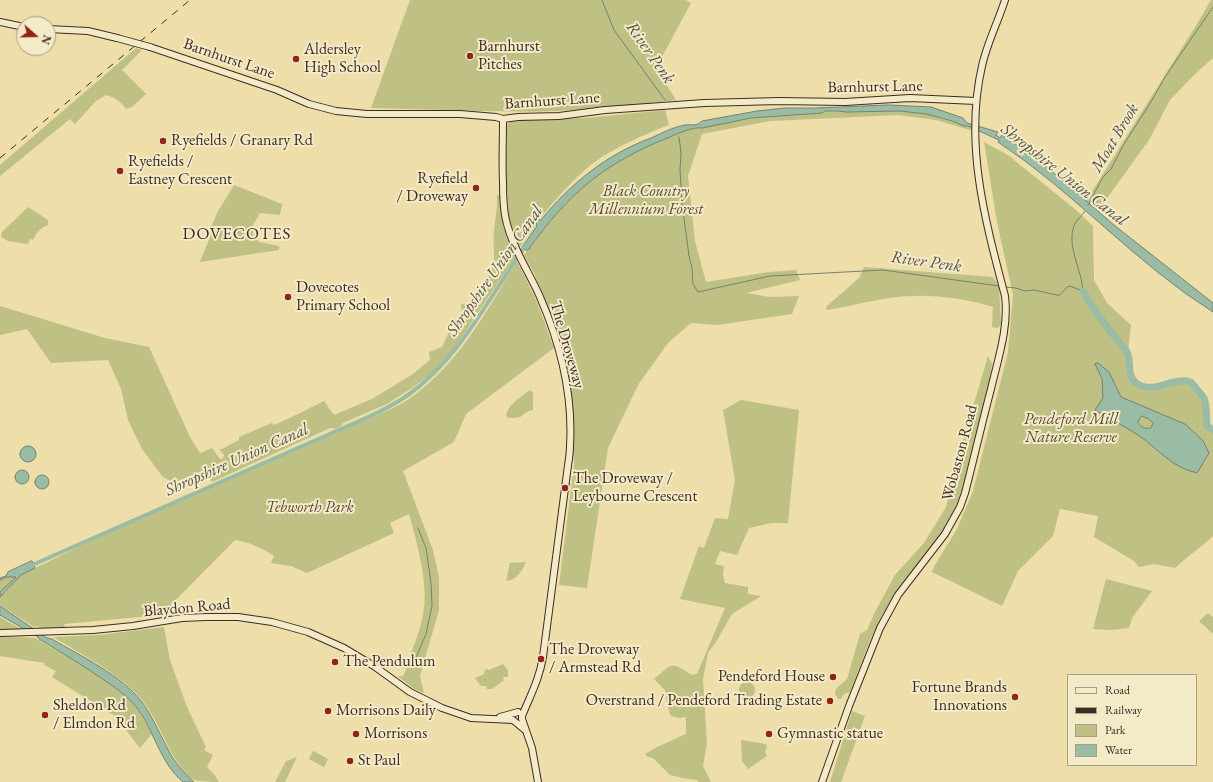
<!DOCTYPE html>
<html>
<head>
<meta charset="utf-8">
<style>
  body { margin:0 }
  #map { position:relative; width:1213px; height:782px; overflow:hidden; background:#eddeaa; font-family:"EB Garamond",serif }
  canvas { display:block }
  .legend { position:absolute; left:1067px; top:674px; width:130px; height:92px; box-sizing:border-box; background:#f3eac8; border:1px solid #ab9e86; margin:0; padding:5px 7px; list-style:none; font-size:12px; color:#3f2b23 }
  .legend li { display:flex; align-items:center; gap:8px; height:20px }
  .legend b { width:20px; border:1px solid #ab9e86 }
  .north { position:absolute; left:16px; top:16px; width:40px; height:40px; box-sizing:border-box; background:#f3eac8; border:1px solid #ab9e86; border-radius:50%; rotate:110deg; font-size:11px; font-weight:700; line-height:16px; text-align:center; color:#3f2b23 }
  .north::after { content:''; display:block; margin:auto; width:14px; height:18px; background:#8f2418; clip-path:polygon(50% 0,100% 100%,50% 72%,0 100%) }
</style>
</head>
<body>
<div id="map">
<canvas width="1213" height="782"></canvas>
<ul class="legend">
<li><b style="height:5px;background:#f3eac8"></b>Road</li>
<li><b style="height:5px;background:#3f2b23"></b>Railway</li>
<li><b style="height:11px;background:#bec084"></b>Park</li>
<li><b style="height:11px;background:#9abca5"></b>Water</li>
</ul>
<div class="north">N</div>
</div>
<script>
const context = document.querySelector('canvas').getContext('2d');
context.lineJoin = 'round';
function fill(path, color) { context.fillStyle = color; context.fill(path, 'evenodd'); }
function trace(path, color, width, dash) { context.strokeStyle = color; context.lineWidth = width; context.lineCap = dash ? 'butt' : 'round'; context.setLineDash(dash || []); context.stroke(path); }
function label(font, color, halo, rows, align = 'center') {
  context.font = font + ' "EB Garamond",serif'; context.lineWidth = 4; context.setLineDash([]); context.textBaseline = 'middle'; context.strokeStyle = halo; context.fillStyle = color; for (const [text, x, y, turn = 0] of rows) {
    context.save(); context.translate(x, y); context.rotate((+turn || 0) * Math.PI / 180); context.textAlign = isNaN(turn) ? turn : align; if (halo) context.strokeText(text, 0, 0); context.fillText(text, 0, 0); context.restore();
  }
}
fill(new Path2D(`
  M410 0H686L691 3 656 68 676 100C636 105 595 109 555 111 494 113 432 109 371 108Z
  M1211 0H1213V58L1195 74 1170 100 1149 140 1100 208 1086 201 1197 24Z
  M136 48 142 50 122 70 146 94 132 107 126 109C121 102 115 97 106 95L96 101 75 124 70 119 0 176V165Z
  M665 110 669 125C643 135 615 147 592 164 572 180 555 200 539 220L536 222 537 224 519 248 509 222 506 170 507 125 512 119 586 118Z
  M825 111 847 112 900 111 926 114 973 128V131L936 120 898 115 770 121 702 134 688 176 695 241 706 282 769 272 796 270 800 280 746 293 770 297 799 296 792 314 717 325 691 323 668 343 638 385 608 448 587 588 559 585 574 465 570 387 561 345 534 273 524 255C568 196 600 164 670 137 677 134 696 126 702 128L751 118 822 113Z
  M984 142 1008 155 1076 210 1093 226 1094 280 1107 303 1131 325C1128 352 1120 397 1164 385 1171 383 1183 377 1191 382 1195 384 1202 393 1204 398 1207 406 1206 417 1207 426L1213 430V536C1201 548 1187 556 1175 568L1154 564 1139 567 1134 561 1094 537 1098 516 1060 509 1053 536 1018 571 1002 606 932 572 935 565 957 529 973 491 1008 352 1013 295 997 222Z
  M234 185 282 204 280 215 260 213 253 225V235L259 242 279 246V250L200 262 210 237 208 235 217 213Z
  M497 195 500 196 503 226 516 256 453 350 437 369 412 388 387 404 343 423C339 429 336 429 330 428L212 482 206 469 173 483 162 476 142 449 128 420 121 389 108 360 51 363 27 329 0 335V306L105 338 149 347 190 437 200 453 212 448 220 459H223L224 455 219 449H222L239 440V437L272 423 274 425C291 418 307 409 324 401L334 415 372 399 413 374 430 360 429 352 442 347 450 330 462 320 461 304 470 303C482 289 494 274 494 254 494 247 493 239 494 232 495 219 498 207 497 195Z
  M28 207 48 220V225C41 227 36 233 33 240L30 239 28 244 8 241 1 237 2 232Z
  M517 261 537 302 554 348 466 414 454 442 403 471 433 550 439 577V610L420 676 424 693 414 689 398 676H403C407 669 408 663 410 656 416 640 422 625 424 608 428 582 416 539 409 514L390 523 394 533 307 573 291 566 271 563 274 556C262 548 249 542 235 540L161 615 64 624 65 628 39 629V626L34 627 0 605V597L9 589V586L21 575 117 528 373 417C384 412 396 407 406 401 457 367 486 312 517 261Z
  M864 267 993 277 999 286 1001 324 998 328 992 327 993 307C961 297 923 293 890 298 868 301 848 307 826 310L827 306 859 278Z
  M988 356 992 364 990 380 973 452 963 493 958 506 943 533 896 594 882 615 870 640 850 692 844 694 841 699H838L835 694 836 689 847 679 860 634 867 630 875 612 895 575 924 543 946 507 960 451Z
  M530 390 533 393V410C526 411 525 414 520 417 517 418 512 418 509 418L506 416C508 404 521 397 530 390Z
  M741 400 799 410 788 523H771L749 528 737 555 720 551 715 564 724 566 723 575 725 583 748 587V594L761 596 732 614 716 642 708 653 703 679 707 744 703 766 711 782H698L697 780 682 778 670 775 653 758 648 757 645 754 657 747 686 734V717L679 718 671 716 668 708 665 690 654 679C673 663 670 661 692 675L697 674 725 608 680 599 699 546 704 548 715 518 728 519 735 480 723 410Z
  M526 562C522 571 517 580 506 581L510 563Z
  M8 577H16L0 592V580Z
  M1106 579 1152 591 1132 618 1129 628 1110 630 1093 629Z
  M1208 613 1213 617V634L1199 621Z
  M0 617 21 629H0Z
  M164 627 170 660 187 707 206 747 204 750 213 755 207 767 214 774 219 782C211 782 199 782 192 779 170 761 161 724 143 701 123 676 81 654 53 637L99 635Z
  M0 636 35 638 72 659 110 684 127 697 139 711 152 734 140 748 115 716 52 677 56 671 44 665V663L0 656Z
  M503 664 508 670V677H503L504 680 492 689H487L486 686H481L475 678 484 674 485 669 489 670Z
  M739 690a8 8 0 1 1 16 0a8 8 0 1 1-16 0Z
  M852 711 865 716 841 782H830Z
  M741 740 766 744 767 746 765 752 767 756 748 769 742 761Z
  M313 751 328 759 324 767 309 759Z
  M383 755H385L383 763 376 768 377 760Z
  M297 757 285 782H275L286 761Z`), '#bec084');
const water = new Path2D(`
  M889 105 931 107 963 118 967 123 998 132 996 135 1000 138 1002 135 1040 161 1114 225 1213 303V312C1135 263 1074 192 998 142L999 140 968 126H964L952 121 926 114 900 111 847 112 836 111H825L822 113 751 118 702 128C696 126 676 134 670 137 604 163 569 193 528 250H523L522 247 537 226 536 222 537 220H541C570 184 607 154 651 138 662 133 673 127 685 125 692 124 696 127 702 121L757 111 785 108H814Z
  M1098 363 1109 372 1121 397 1185 424 1203 441 1209 453 1197 473C1170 467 1159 449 1138 435 1124 426 1109 418 1095 410L1103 398 1102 379 1095 364ZM1142 416 1149 419 1153 423 1151 428C1145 429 1141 428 1138 422Z
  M20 454a8 8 0 1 1 16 0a8 8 0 1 1-16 0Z
  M15 477a7 7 0 1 1 14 0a7 7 0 1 1-14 0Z
  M35 482a7 7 0 1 1 14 0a7 7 0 1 1-14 0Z
  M32 561 35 568 21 575 0 597V592L16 577H7L0 580V578L6 576 8 572Z
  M0 606 47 638 52 639C81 656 122 676 142 702 153 717 160 735 169 751 175 763 184 773 194 782H183C161 764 155 734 140 712 127 693 105 681 86 668 70 658 55 648 39 639L38 637 0 615Z`);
fill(water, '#9abca5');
trace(water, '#768271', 1);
trace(new Path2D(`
  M602 0 614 30 665 100
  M679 137 681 153 680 170 682 203 689 256 692 268 693 284 698 292 770 276 883 270 999 286
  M1088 205 1103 177 1111 169 1124 144 1151 102 1165 77 1213 7
  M1006 287 1016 288 1025 291 1034 290 1057 295H1060L1067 287 1070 286 1083 291
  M1083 291C1082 271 1068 249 1073 229 1074 222 1081 217 1085 211
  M415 667V660L426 634 432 606 431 583 426 548 418 528`), '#768271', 1);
trace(new Path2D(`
  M30 566 341 429C364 419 388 409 408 395 461 357 489 297 526 245`), '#9abca5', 4);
trace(new Path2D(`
  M1083 291C1092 308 1103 322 1115 337 1118 342 1123 346 1127 352 1133 363 1123 381 1145 387 1160 390 1174 377 1191 382L1204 398 1206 406 1207 426 1213 430`), '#9abca5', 7);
const secondary = new Path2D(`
  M0 22 24 27
  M48 29 88 31 117 38
  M150 47 277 90 309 104 336 111 367 114H460L496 117 503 119 518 117 559 116 605 110 704 103 779 101 845 102 910 98 976 101
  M503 119C503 141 502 162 503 183 503 195 503 208 506 220 512 247 529 272 540 297 560 343 573 396 570 446 570 455 568 464 567 473L543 657C539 680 531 694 522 716V719L532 748 538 782
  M0 633 93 630 133 626 182 618 206 617H238L272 622 308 632 344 648 374 666 410 692 442 708 471 718 513 720 525 730
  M500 717 518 712
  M822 782 849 706 880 628 898 595 945 534 960 507 965 493C974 458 982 423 991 389 998 359 1009 327 1005 296 985 220 964 144 982 66 987 43 998 22 1005 0`);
trace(secondary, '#3f2b23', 8);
trace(secondary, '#f3eac8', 6);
trace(new Path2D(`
  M0 158 190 0`), '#3f2b23', 1, [7, 7]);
const secondaryBridge = new Path2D(`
  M117 38 150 47`);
trace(secondaryBridge, '#3f2b23', 8, []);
trace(secondaryBridge, '#f3eac8', 6);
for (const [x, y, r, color] of [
  [470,56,4,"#8f2418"],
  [296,59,4,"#8f2418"],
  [163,141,4,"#8f2418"],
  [120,171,4,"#8f2418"],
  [476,188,4,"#8f2418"],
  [288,297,4,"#8f2418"],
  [565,488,4,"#8f2418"],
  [541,659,4,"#8f2418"],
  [335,662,4,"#8f2418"],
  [833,677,4,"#8f2418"],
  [1015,697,4,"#8f2418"],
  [830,701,4,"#8f2418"],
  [328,711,4,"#8f2418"],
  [45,715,4,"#8f2418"],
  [356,734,4,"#8f2418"],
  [769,734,4,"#8f2418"],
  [350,761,4,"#8f2418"]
]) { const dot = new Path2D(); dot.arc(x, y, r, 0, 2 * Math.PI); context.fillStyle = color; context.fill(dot); trace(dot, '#f3eac8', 1.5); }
label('16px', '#3f2b23', '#f3eac8', [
  ["Barnhurst",478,47],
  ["Pitches",478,65],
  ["Aldersley",304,50],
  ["High School",304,68],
  ["Ryefields / Granary Rd",171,141],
  ["Ryefields /",128,162],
  ["Eastney Crescent",128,180],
  ["Ryefield",468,179,"right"],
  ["/ Droveway",468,197,"right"],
  ["Dovecotes",296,288],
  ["Primary School",296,306],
  ["The Droveway /",573,479],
  ["Leybourne Crescent",573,497],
  ["The Droveway",549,650],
  ["/ Armstead Rd",549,668],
  ["The Pendulum",343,662],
  ["Pendeford House",825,677,"right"],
  ["Fortune Brands",1007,688,"right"],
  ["Innovations",1007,706,"right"],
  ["Overstrand / Pendeford Trading Estate",822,701,"right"],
  ["Sheldon Rd",53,706],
  ["/ Elmdon Rd",53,724],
  ["Morrisons Daily",336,711],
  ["Morrisons",364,734],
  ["Gymnastic statue",777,734],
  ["St Paul",358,761]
], 'left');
label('16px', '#3f2b23', '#f3eac8', [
  ["Barnhurst Lane",229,59,19],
  ["Barnhurst Lane",875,87,-1],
  ["Barnhurst Lane",552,101,-4],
  ["The Droveway",567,345,74],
  ["Wobaston Road",960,453,-75],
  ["Blaydon Road",187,608,-5]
]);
label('italic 16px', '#584936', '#f3eac8', [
  ["Black Country",646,192],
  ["Millennium Forest",646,210],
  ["Pendeford Mill",1071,420],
  ["Nature Reserve",1071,438],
  ["Tebworth Park",310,508]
]);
label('italic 17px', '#564f44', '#f3eac8', [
  ["River Penk",650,53,55],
  ["Moat Brook",1115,138,-59],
  ["Shropshire Union Canal",1064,175,38],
  ["River Penk",926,262,8],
  ["Shropshire Union Canal",495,271,-55],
  ["Shropshire Union Canal",237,460,-24]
]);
context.letterSpacing = '1px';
label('17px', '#3f2b23', '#f3eac8', [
  ["DOVECOTES",237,234]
]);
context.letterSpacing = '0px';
</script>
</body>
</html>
